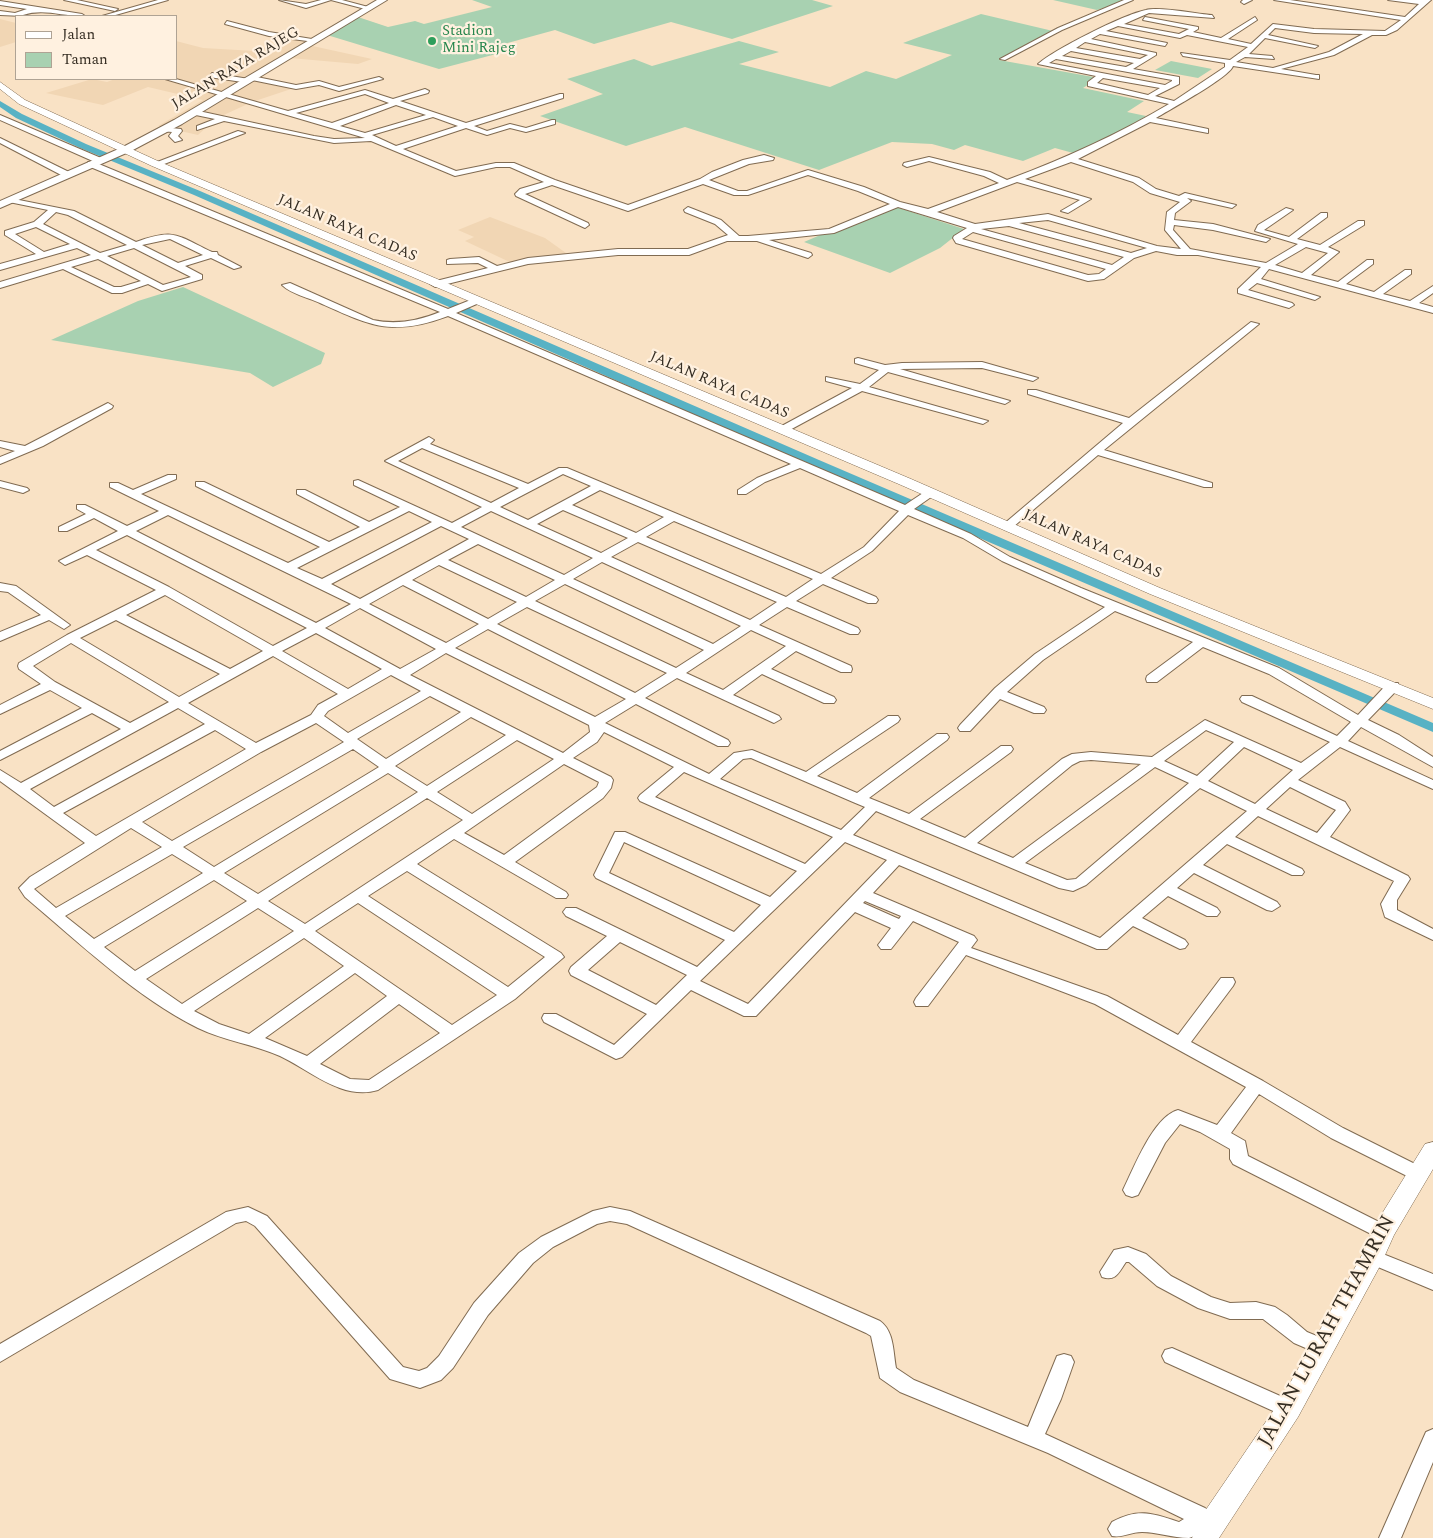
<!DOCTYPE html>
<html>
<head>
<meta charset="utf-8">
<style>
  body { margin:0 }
  #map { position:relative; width:1433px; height:1538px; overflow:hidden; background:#f9e2c5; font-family:Spectral,serif }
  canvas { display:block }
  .legend { position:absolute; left:15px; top:15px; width:162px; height:65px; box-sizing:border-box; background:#fff1e0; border:1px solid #afa394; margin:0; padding:6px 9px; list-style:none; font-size:15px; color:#362e23 }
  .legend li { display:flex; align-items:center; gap:10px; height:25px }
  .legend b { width:25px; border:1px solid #afa394 }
</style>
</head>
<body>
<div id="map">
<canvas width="1433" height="1538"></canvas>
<ul class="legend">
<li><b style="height:6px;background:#fff"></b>Jalan</li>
<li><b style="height:14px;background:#a8d1b1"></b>Taman</li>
</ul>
</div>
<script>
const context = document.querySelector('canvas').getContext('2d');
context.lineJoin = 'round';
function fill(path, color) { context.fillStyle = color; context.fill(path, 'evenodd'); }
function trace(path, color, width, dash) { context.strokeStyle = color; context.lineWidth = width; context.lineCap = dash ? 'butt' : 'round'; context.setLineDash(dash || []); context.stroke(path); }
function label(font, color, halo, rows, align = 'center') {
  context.font = font + ' Spectral,serif'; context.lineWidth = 4.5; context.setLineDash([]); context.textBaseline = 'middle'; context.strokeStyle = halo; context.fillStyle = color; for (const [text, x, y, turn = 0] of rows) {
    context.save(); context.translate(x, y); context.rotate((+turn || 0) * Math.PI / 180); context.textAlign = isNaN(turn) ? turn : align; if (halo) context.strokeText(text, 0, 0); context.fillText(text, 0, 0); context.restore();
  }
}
fill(new Path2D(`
  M0 19 16 23V42L0 47Z
  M290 38H307L308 45 372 59 358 64 290 58 257 79 297 87 252 102 215 119 198 135 158 126 203 100 148 87 103 105 46 93 92 79 107 82 115 79H176V41L203 48 255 51Z
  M490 217 545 238 573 258 516 265 465 241 474 237 458 230Z`), '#f1d6b4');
fill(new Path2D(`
  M472 0H812L833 6 732 39 671 22 594 44 555 30 493 47 504 52 439 69 327 35 358 17 388 27 415 21 424 24 492 7Z
  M1053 0H1129L1097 10Z
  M981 14 1053 31 999 60 1099 78 1083 88 1144 101 1127 112 1146 116 1125 129 1073 153 1055 148 1023 161 965 145 954 150 932 144 892 142 819 170 685 127 626 146 540 116 603 94 567 79 634 59 652 66 739 41 779 52 739 64 830 87 866 71 896 79 952 55 903 43Z
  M1171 61 1212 69 1198 78 1155 70Z
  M890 205 964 229 940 248 890 273 804 242Z
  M183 287 325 353 321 364 273 387 250 373 51 340 138 301Z`), '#a8d1b1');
fill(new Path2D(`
  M0 101 22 114 86 144 200 191 819 460 1433 723V732L811 466 194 195 80 148 16 118 0 107Z`), '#58b2c4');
const minor = new Path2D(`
  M64 0H77L118 9 115 11Z
  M158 0H168L112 16H102Z
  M279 0 306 4 321 0H342L372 8 369 10 331 0 306 8Z
  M1124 0H1133L1062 30 1005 60 1000 59 1058 28Z
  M1243 0H1252L1244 4 1241 2Z
  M1274 0H1290L1405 17 1419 4 1388 0H1431L1397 30 1386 35H1372L1334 55 1281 69 1316 75H1319V79L1233 66C1230 77 1169 110 1156 118L1208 129V133L1150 122 1078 159 1139 178 1156 189 1179 196 1185 193 1236 205 1232 208 1187 198 1191 201 1175 213 1174 220 1213 224 1270 239 1266 242 1213 230 1174 225 1173 230 1190 249 1266 263 1298 244 1255 231 1258 225 1286 208 1293 210 1264 230 1289 237 1321 213H1327V217L1297 239 1320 245 1358 221H1364V225L1328 247 1339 252 1311 275 1338 282 1367 260H1373V264L1346 284 1374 292 1405 270H1411V274L1383 294 1410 301 1433 286V293L1419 303 1433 307V313L1269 269 1261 279 1320 297 1315 300 1257 283 1248 290 1292 303 1294 305 1289 308 1238 293V289L1261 267 1198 255H1177L1156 251 1134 258 1104 279 1088 281 956 243 953 238 954 236 967 228 898 207 834 233 769 240 811 253 812 255 808 258 757 241H727L689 255H618L528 264 435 287 430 284 432 282 488 268 478 263 447 264V260L450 259 479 257 497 266 528 258 618 249H688L728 235 715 224 685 212 684 210 688 207 721 220 739 236H748L829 229 890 204 858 191 808 175 748 195H734L703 184 628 211 552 185 525 194 588 223 589 225 585 228 516 196 515 194 520 189 544 182 510 167H496L455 176 371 141 334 143 224 121 197 130V126L215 119 191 114 190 112 194 110 314 136 334 139 365 138 165 79H176L288 111 365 90 393 99 425 89 429 91 428 93 400 101 466 123 560 94H563V98L474 126 487 131 510 124 526 128 552 120H555V124L526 132 510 128 487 135 466 128 403 149 456 171 496 163H514L555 180 628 205 700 179 712 172 743 160 764 155 774 158 773 160 749 164 709 180 738 191H747L808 170 864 187 900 202 928 209 999 183 984 176 929 161 907 167 903 165 904 163 929 157 990 172 1007 180C1063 159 1117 135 1169 104L1088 86V82L1096 76 1038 64C1054 50 1122 15 1146 10 1159 6 1197 14 1212 15L1214 18 1149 13 1124 24 1179 34 1189 29 1143 20 1145 17 1198 27V29L1193 32 1221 38 1255 17 1257 20 1228 39 1251 44 1273 24 1314 29 1385 31 1401 20ZM1118 26 1180 38 1187 35 1248 47 1230 60 1181 53 1183 56 1225 63V67L1174 101 1155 96 1179 84V77L1133 69 1156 55V53L1091 39 1100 34 1165 46 1167 43 1106 31ZM1275 28 1314 33 1363 34 1329 52 1273 68 1236 62 1245 57 1274 59 1272 56 1249 54 1265 38 1315 48 1318 46 1268 35ZM1085 42 1148 55 1140 59 1076 48ZM1071 51 1134 63 1126 67 1062 56ZM1056 59 1172 80V81L1165 85 1049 63ZM1103 78 1160 88 1148 95 1097 83ZM365 94 389 103 332 123 296 113ZM396 105 426 115 365 133 340 126ZM433 117 458 126 396 146 372 135ZM1071 162 1133 182 1150 193 1180 202 1167 212 1165 230 1181 249 1157 246 1048 214 975 224 937 212 1017 182 1080 200 1061 211 1068 213 1091 199 1025 179ZM1048 220 1147 248 1131 253 1019 223ZM1009 226 1124 257 1112 265 981 229ZM973 232 1106 269 1099 274 1088 275 962 239ZM1306 247 1328 253 1302 273 1275 265Z
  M0 1 82 14 85 16C64 17 44 8 23 15L24 16 0 15V11L15 13 27 9 0 5Z
  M227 21 269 32 318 40 315 42 269 36 225 24Z
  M212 73 249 79 252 76 296 85 319 81 339 87 379 77 383 79 339 91 319 85 296 89 252 80 249 83 209 77Z
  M0 115 101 158 102 160 95 162 0 120Z
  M161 127 181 129 182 131 178 136 182 140 175 142 169 136 172 132 161 131Z
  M238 131 245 133 159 166 152 164Z
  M0 138 71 173 72 175 65 177 0 143Z
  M88 162H94L448 309 473 299H479V303L456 313 905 505 926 491H934V495L914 509 971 534 1010 557 1081 588 1279 668 1358 715 1388 683H1398L1399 686 1398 689 1368 720 1399 735 1433 757V767L1361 727 1348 741 1433 780V789L1340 747 1298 780 1345 802 1350 810 1330 837 1408 876 1410 879 1397 900V910L1433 929V940L1385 917 1381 904 1394 881 1258 816 1235 837 1302 869 1304 872 1302 875H1292L1227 844 1203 865 1277 902 1280 906 1272 911 1267 910 1194 873 1177 888 1217 908 1220 912 1217 916H1207L1168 896 1142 918 1185 940 1188 944 1185 948 1180 949 1133 926 1107 949H1097L899 865 873 893 974 936 977 940 971 948 1107 996 1178 1035 1221 978H1233L1235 982 1233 986 1191 1042 1263 1081 1343 1128 1425 1169 1428 1174 1425 1179 1419 1181 1413 1179 1331 1138 1259 1094 1231 1133 1245 1141 1248 1156 1389 1227 1392 1232 1389 1237 1383 1239 1377 1237 1233 1164 1230 1159V1149L1200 1132 1180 1124 1165 1143 1138 1195 1132 1197 1126 1195 1123 1190C1134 1168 1153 1117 1178 1110L1217 1125 1246 1087 1095 1004 966 955 928 1006H916L914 1002 916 998 959 942 913 921 891 949H881L878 945 891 928 855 912 756 1016H744L691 990 622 1057 616 1059 544 1022 542 1018 544 1014H556L614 1045 647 1014 571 975 569 971 571 967 607 936 566 916 563 912 566 908H576L697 967 725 940 596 878 594 875 615 832H625L770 897 797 871 640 801 638 798 640 795 674 767 604 732 597 742 573 758 611 777 613 780 611 788 603 798 515 862 566 892 568 895 566 898H556L454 839 417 864 561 953 564 957 515 999 378 1090C342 1101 310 1070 280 1056 253 1044 225 1041 198 1028 137 998 77 941 25 897L19 888 30 877 85 843 0 781V770L21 783 121 729 92 713 0 760V751L82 708 50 690 0 714V705L41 684 19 669 18 666 19 663 67 635 156 590 87 555 65 565 59 561 118 531 94 518 67 531H59V527L86 514 77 509V505H85L127 526 159 511 110 487V483H118L133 490 168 475H176V479L141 494 288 563 320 547 196 486V482H204L329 542 360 527 297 494V490H305L369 522 400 507 354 485V481L358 480 452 523 482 507 385 461 429 437 434 440 430 444 528 484 559 468H567L821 574 864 547 899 511 800 468 765 482 746 494H738V490L757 478 791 464 448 316C392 337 371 326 320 303 309 298 291 294 282 285L290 283 373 320C396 325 418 321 440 312L88 166ZM422 448 519 488 491 503 398 461ZM563 474 591 486 528 520 500 507ZM600 490 664 517 636 533 572 505ZM563 510 628 538 601 553 537 524ZM409 511 432 522 322 579 297 568ZM491 511 593 558 564 575 461 527ZM168 515 351 604 316 623 136 531ZM908 515 963 538 1002 561 1105 607 1035 654 995 688 960 725 958 728 960 731H970L1000 699 1034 713H1044L1046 710 1044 707 1007 692 1043 660 1115 611 1193 642 1147 676 1146 679 1147 682H1157L1203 647 1269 674 1351 722 1337 736 1252 696H1242L1240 699 1242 702 1330 742 1301 763 1205 720 1152 757 1091 752 1072 754 1062 759 965 838 920 819 1011 752 1013 749 1011 746H1001L909 814 869 798 947 740 949 737 947 734H937L857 793 817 776 898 722 900 719 898 716H888L806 772 752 750 734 753 709 774 605 723 636 704 718 746H728L730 743 728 740 645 698 677 678 774 723 781 719 779 716 733 695 762 674 824 703H834L836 700 834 697 771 669 796 651 841 672H851L852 669 851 666 759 625 787 607 850 634H858L860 631 858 628 796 601 823 584 868 603H876L878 600 876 597 831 578 872 551ZM674 521 813 579 786 597 646 537ZM441 526 469 539 360 599 331 584ZM127 535 307 628 273 646 169 587 96 550ZM638 542 777 602 750 620 611 557ZM478 544 555 580 526 597 448 560ZM602 562 741 626 713 644 573 579ZM439 565 517 602 488 619 412 580ZM565 584 704 650 676 668 535 601ZM403 585 479 624 446 643 369 604ZM165 595 263 651 230 669 126 615ZM527 607 667 673 635 693 497 624ZM360 608 436 649 400 669 325 628ZM116 620 220 674 179 697 80 638ZM488 629 626 699 595 717 455 648ZM751 630 786 646 723 690 686 673ZM316 633 382 669 348 689 282 651ZM71 643 169 702 130 723 55 682 33 666ZM446 653 589 725 590 732 563 753 410 675ZM273 656 338 694 318 705 311 715 256 743 188 703ZM391 675 421 691 348 733 324 716 328 711ZM430 696 461 712 386 759 357 739ZM178 708 205 724 54 807 30 789ZM471 717 506 735 427 786 395 766ZM316 723 344 742 172 841 142 822 261 752ZM215 730 246 749 96 836 63 813ZM1206 730 1234 742 1197 776 1164 761ZM517 740 554 759 472 814 437 792ZM1244 747 1293 770 1255 804 1208 781ZM353 749 379 767 214 867 183 847ZM751 758 853 802 865 807 841 830 720 779 743 759ZM1091 760 1141 764 1013 858 977 843 1072 765 1080 761ZM564 764 599 782 597 787 504 855 464 833ZM1155 767 1189 783 1076 879 1067 880 1025 863ZM684 772 833 837 805 864 655 797ZM388 773 418 792 258 894 224 873ZM1290 787 1336 810 1317 833 1266 809ZM1200 788 1247 811 1100 938 853 835 876 811 1059 888 1073 891 1086 885ZM427 798 463 820 305 924 268 901ZM131 828 162 847 56 908 34 889ZM624 842 761 905 734 932 609 873ZM845 842 887 860 748 1004 700 981ZM172 854 203 873 94 939 65 916ZM407 871 545 957 508 987 368 896ZM214 880 247 901 135 971 104 947ZM865 901 901 916 899 919 863 903ZM358 903 497 995 452 1025 315 931ZM258 908 294 931 182 1004 146 979ZM304 938 344 966 249 1034 219 1024 194 1011ZM620 942 687 975 656 1005 588 970ZM355 973 387 996 307 1056 265 1038ZM399 1004 440 1033 369 1080 350 1079 320 1064Z
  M9 198 74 211 136 242C175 228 176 235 212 252H217L218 255 241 267 234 269 211 258 185 266 202 275V279L162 291 148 284 122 293H112L63 269 0 288V282L91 255 77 248 0 270V264L36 254 5 235V231L34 222 48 210 9 202ZM56 212 68 215 127 245 100 253 43 224ZM36 227 70 244 44 252 15 234ZM170 239 203 255 178 263 142 245ZM134 248 191 277 163 285 107 256ZM98 259 141 281 121 287H114L71 267Z
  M1251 322 1259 324 1104 450 1212 483V487H1204L1098 455 1013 527H1005V523L1123 423 1028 394V390H1036L1129 418Z
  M858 358 885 365 902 363 982 362 1038 378 1033 381 982 368 900 369 1010 401 1005 404 888 372 869 387 988 421 983 424 862 391 786 432H778V428L852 388 826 381V377L860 384 879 370 855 363V359Z
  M108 403 113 406 112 408 43 446 0 464V457L15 451 0 447V441L25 446Z
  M0 481 27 488 29 490 23 493 0 487Z
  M0 583 16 586 70 625 64 629 49 620 0 641V632L41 615 8 592 0 591Z
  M248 1207 267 1216 403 1367 419 1371 427 1368 439 1356 474 1303 519 1253 541 1237 593 1211 610 1207 630 1211 880 1321C894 1331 893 1351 896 1368L914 1380 1028 1427 1057 1356 1064 1354 1071 1356 1074 1362 1061 1399 1045 1434 1205 1508 1212 1512 1215 1519 1212 1526C1204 1529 1197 1536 1189 1538 1172 1538 1158 1532 1142 1532 1130 1532 1123 1538 1112 1536L1108 1529 1112 1522C1138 1508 1152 1513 1179 1522L1184 1519 1048 1453 900 1392 880 1378 871 1336 866 1333 627 1224 610 1221 597 1224 553 1247 533 1263 488 1315 453 1368 441 1380 420 1388 390 1379 255 1226 246 1221 236 1223 0 1362V1344L226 1212Z
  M1128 1247 1146 1254 1171 1276 1211 1297 1230 1303 1256 1302 1275 1307 1287 1315 1307 1332 1329 1341 1332 1347 1329 1353 1322 1355 1294 1343 1263 1319H1230L1198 1308 1157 1286 1129 1262H1126C1119 1272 1116 1282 1102 1277L1100 1272 1114 1250Z
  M1373 1250 1433 1274V1290L1366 1262 1364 1257 1366 1252Z
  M1172 1348 1296 1403 1299 1409 1296 1415 1289 1418 1282 1415 1165 1362 1162 1356 1165 1350Z
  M1433 1429V1462L1401 1538H1379L1426 1432Z`);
const tertiary = new Path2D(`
  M0 82 25 100 160 162 911 479 1160 588 1433 698V709L1150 594 901 485 152 166 19 104 0 89Z
  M1433 1142V1169L1394 1235 1381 1264 1298 1417 1219 1538H1192L1203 1514 1280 1401 1362 1255 1375 1225 1425 1144Z`);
const secondary = new Path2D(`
  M377 0H387L182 124 131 151 0 208V201L123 147 174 120Z`);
trace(minor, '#806b52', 2);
trace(tertiary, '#806b52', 1);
trace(secondary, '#806b52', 2);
fill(minor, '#fff');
fill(tertiary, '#fff');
fill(secondary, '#fff');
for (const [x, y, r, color] of [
  [432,41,5,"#2e9e5b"]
]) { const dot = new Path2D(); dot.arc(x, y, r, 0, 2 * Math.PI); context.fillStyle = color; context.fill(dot); trace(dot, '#fff1e0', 2); }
label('15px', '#27864d', '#fff1e0', [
  ["Stadion",442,32],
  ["Mini Rajeg",442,49]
], 'left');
label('15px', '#362e23', '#fff1e0', [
  ["JALAN RAYA RAJEG",236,69,-31],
  ["JALAN RAYA CADAS",347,229,23],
  ["JALAN RAYA CADAS",719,386,23],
  ["JALAN RAYA CADAS",1092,545,24]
]);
label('21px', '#362e23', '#fff1e0', [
  ["JALAN LURAH THAMRIN",1328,1332,-61]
]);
</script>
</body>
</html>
